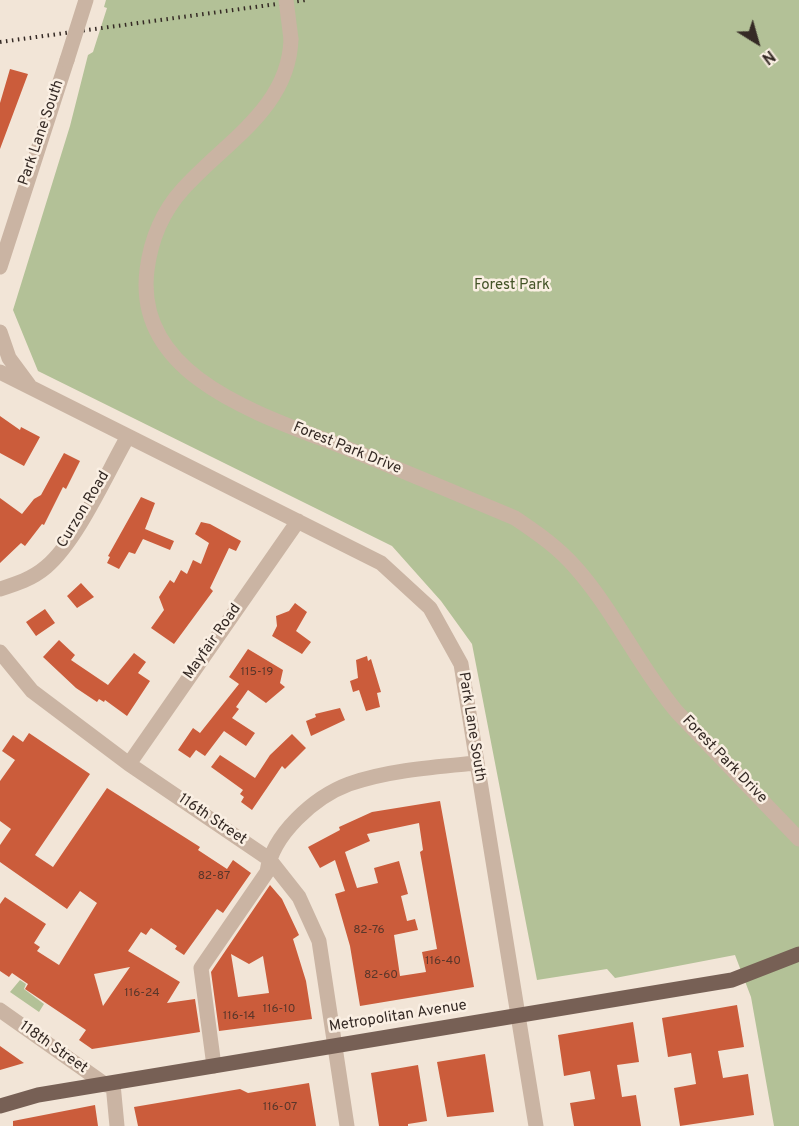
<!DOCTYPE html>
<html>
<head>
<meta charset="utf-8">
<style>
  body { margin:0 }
  #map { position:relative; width:799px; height:1126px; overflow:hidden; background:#f2e5d7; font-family:Overpass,sans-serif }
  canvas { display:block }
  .north { position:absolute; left:727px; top:12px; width:60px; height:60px; -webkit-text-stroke:4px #faefe3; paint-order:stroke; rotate:143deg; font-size:16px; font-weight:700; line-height:24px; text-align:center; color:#352a25 }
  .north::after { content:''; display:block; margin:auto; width:21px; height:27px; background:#352a25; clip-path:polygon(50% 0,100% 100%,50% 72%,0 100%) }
</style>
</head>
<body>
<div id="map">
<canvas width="799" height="1126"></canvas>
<div class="north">N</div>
</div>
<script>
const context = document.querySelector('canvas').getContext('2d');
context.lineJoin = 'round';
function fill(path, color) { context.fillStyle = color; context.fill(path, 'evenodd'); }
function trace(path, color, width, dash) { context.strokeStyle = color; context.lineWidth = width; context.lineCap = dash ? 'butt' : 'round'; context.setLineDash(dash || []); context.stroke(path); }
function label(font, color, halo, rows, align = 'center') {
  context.font = font + ' Overpass,sans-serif'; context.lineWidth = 5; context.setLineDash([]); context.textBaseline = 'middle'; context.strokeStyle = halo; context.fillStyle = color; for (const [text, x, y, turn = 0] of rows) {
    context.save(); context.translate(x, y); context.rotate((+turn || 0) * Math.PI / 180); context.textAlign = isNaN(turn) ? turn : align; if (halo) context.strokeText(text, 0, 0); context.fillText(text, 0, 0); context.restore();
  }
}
fill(new Path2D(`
  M106 0H799V1126H774L751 997 735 955 615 978 607 969 537 980 472 644 441 601 392 546 38 371 13 310 70 126 88 55 93 52 107 8 104 7Z
  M20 980 26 984 24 989 44 1004 39 1012 10 992Z`), '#b3c197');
fill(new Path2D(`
  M10 69 28 74 0 149V103Z
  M0 416 20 430 21 427 40 437 24 466 0 453Z
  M64 453 80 461 66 489 63 487 44 525 42 524 25 546 21 543 0 563V498L22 514 34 499 41 495Z
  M141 497 155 503 145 529 174 541 170 550 143 539 135 554 129 552 119 569 107 563 110 557 108 556Z
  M201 522 210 524 241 541 236 551 229 548 210 588 213 591 174 644 151 628 164 610 159 597 170 580 174 583 181 570 187 574 193 560 201 564 209 543 195 534Z
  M81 583 94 597 77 608 67 596Z
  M295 603 307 612 296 631 311 642 302 654 272 636 277 626 276 616 289 611Z
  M45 609 55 623 36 636 26 622Z
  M59 640 75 655 71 660 108 685 134 653 146 662 138 673 150 681 127 716 105 700 104 702 99 699 97 702 76 688 43 657Z
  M248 649 283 670 280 683 285 687 266 703 248 690 236 707 239 709 232 718 255 733 246 746 224 731 205 756 196 750 190 758 178 750 193 728 200 733 239 684 229 677Z
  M367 656 368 661 371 659 381 692 377 693 380 707 366 711 359 690 353 692 350 681 358 678 356 660Z
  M340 708 345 720 311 736 306 721 316 717 315 714Z
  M29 733 90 774 35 855 53 867 107 788 200 847 198 850 227 869 233 860 251 873 223 913 217 909 184 955 175 949 177 946 151 928 146 935 141 932 128 951 180 982 167 1003 195 999 200 1032 92 1049 79 1040 86 1030 25 989 28 984 12 973 9 977 0 971V904L5 897 46 924 34 943 40 947 37 951 59 965 97 903 80 891 67 909 0 862V845L11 829 0 821V781L15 760 2 751 13 735 23 742ZM130 967 103 1006 94 974Z
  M292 734 306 748 285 769 282 766 252 810 241 802 244 797 240 794 243 790 211 767 220 755 255 778 270 755Z
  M440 801 474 987 360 1006 350 946 335 894 345 891 335 860 320 868 308 847 340 830 339 827 372 812ZM419 823 423 850 420 852 437 949 422 952 426 972 400 976 394 935 418 930 415 919 407 921 401 896 408 894 399 861 374 868 378 883 357 888 345 852 370 841 367 834Z
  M270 885 282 899 299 935 293 939 306 981 312 1019 219 1031 211 972ZM231 954 249 964 263 956 269 993 238 997Z
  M737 1005 744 1047 718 1051 723 1078 748 1074 754 1115 680 1126 674 1088 696 1084 691 1053 668 1057 662 1018Z
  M633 1022 639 1062 617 1065 622 1097 636 1095 641 1126H574L570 1103 595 1099 590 1071 564 1076 558 1035Z
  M0 1046 24 1063 0 1070Z
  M485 1054 494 1112 447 1117 437 1062Z
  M418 1065 427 1121 408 1124V1126H379L371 1073Z
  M309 1083 316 1126H138L134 1107 240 1089 248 1093Z
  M95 1105 98 1126H13V1121Z`), '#cb5c3b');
trace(new Path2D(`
  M291 39C289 108 225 142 183 189 162 212 151 239 147 270 133 381 272 418 351 450 406 472 460 495 515 518 537 533 558 547 576 568 615 612 639 667 677 712L799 839
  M0 267 67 60
  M0 332 9 358 29 385
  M0 372 381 563 430 608 461 664 536 1126
  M0 589C16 584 32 579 46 567 77 541 106 475 127 438
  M0 652 32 691 129 764 269 859 299 897 319 941 347 1126
  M129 764 298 521
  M0 1010 106 1085
  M214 1066 201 968 267 872C272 835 314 797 349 784 389 770 435 767 477 763
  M113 1084 117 1126`), '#cab4a3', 15);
trace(new Path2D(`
  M0 1106 38 1095 732 980 799 954`), '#776055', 15);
trace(new Path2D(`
  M0 42 306 0`), '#352a25', 4, [1.5, 4.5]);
trace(new Path2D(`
  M286 0 291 39
  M67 60 86 0`), '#cab4a3', 15);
label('12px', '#5a362a', null, [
  ["115-19",257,673],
  ["82-87",214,877],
  ["82-76",369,931],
  ["116-40",443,962],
  ["82-60",381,976],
  ["116-24",142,994],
  ["116-10",279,1010],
  ["116-14",239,1017],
  ["116-07",280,1108]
]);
label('15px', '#352a25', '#faefe3', [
  ["Park Lane South",42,133,-71],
  ["Forest Park Drive",347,449,22],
  ["Curzon Road",84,510,-59],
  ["Mayfair Road",213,642,-55],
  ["Park Lane South",471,727,81],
  ["Forest Park Drive",724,760,46],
  ["116th Street",212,820,34],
  ["Metropolitan Avenue",398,1017,-9],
  ["118th Street",53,1048,35]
]);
label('15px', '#445428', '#faefe3', [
  ["Forest Park",512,286]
]);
</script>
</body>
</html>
